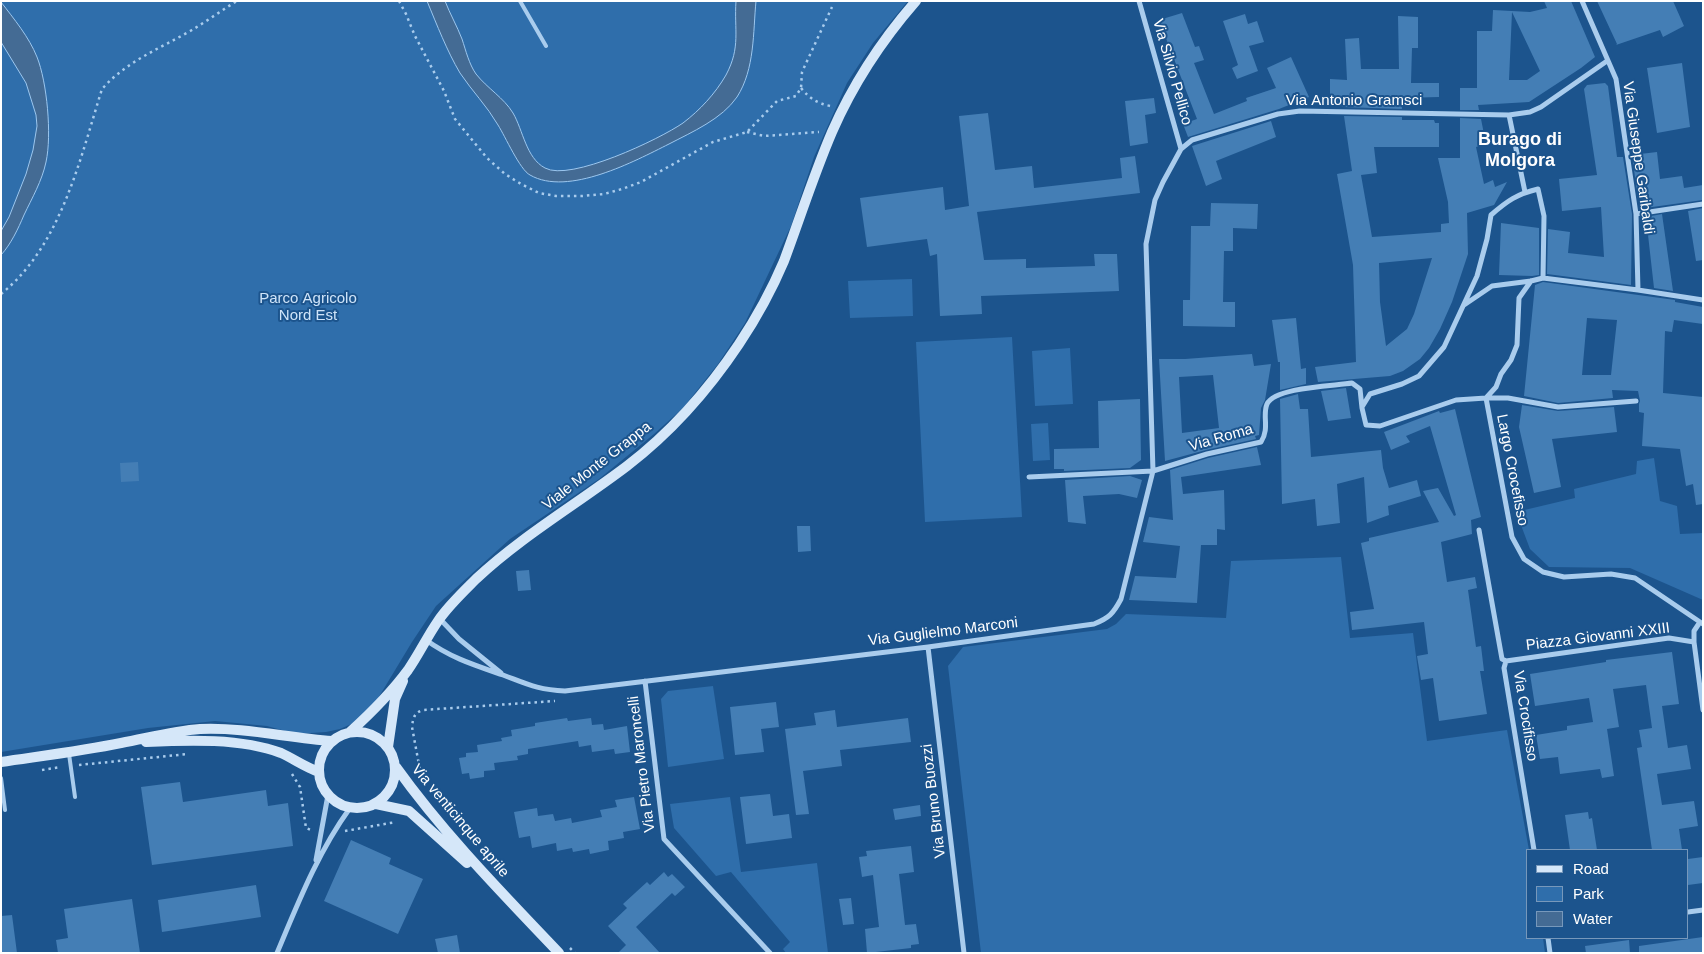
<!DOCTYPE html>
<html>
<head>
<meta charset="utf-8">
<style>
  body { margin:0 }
  #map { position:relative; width:1704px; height:954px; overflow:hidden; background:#1c548d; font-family:Arial,sans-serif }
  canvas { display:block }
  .frame { position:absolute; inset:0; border:2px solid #fff; pointer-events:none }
  .legend { position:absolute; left:1526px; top:849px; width:162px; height:90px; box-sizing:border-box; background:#1c548d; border:1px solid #7798bb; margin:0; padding:6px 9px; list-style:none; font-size:15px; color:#fff }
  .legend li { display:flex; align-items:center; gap:10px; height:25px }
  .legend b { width:25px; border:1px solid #7798bb }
</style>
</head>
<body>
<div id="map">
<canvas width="1704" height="954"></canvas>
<div class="frame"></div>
<ul class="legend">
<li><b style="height:6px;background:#d5e7f9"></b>Road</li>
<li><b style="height:14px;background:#2f6eab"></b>Park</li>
<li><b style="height:14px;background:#446b94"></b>Water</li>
</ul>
</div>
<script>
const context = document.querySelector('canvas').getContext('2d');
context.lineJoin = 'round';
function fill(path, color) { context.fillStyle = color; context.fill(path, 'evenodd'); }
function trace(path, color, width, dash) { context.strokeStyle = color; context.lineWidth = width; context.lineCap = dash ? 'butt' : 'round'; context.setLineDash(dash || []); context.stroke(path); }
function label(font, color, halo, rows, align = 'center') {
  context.font = font + ' Arial,sans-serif'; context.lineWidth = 4; context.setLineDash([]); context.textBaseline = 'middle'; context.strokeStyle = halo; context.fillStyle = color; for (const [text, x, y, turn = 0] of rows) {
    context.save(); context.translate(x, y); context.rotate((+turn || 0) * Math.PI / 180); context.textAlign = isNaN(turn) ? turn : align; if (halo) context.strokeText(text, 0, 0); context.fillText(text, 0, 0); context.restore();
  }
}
fill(new Path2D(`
  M1 1H908L873 43 847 83 814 157 791 226 745 323 718 364 683 408 654 434 599 479 510 539 436 606 412 642 377 700 356 722 340 729 326 732 296 734 267 726 215 721 148 728 1 752Z
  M912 279 913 316 850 318 848 281Z
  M1012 337 1022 517 925 522 916 342Z
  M1070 348 1073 404 1035 406 1032 351Z
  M1048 423 1050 460 1033 461 1031 424Z
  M1654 458 1660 501 1677 506 1680 534 1703 533V600L1630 568 1549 567 1530 549 1516 512 1575 498 1574 489 1636 474 1637 461Z
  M1341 557 1350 638 1413 633 1427 741 1507 730 1529 850H1528V938H1543L1545 953H981L948 666 963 647 1107 629 1116 624 1126 614 1226 618 1231 561Z
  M713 686 724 759 668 767 661 699 668 691Z
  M730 797 741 872 817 863 828 953H786L783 949 790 942 731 872 716 876 674 828 670 804Z`), '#2f6eab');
const water = new Path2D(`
  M427 1H445C450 14 457 26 462 39 466 51 469 64 476 74 487 88 504 98 513 113 523 130 526 158 545 168 570 182 660 139 683 123 700 110 715 94 726 75 741 47 734 30 736 1H756C753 32 755 69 737 97 722 119 692 132 669 144 635 161 568 197 530 175 520 170 505 136 498 125 487 106 472 91 460 73 447 51 437 25 427 1Z
  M1 2C14 19 29 37 37 57 47 82 52 135 46 162 42 181 32 198 24 215 18 229 11 244 1 255V231L9 217 26 174 33 150 37 126 36 115 26 83 1 42Z`);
fill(water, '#446b94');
trace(water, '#9cc7ef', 1);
fill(new Path2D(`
  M1544 1H1571L1595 57 1581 68 1529 102 1478 105 1479 110H1460V88H1477V31H1492L1493 10 1530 12 1547 8ZM1512 12 1540 71 1527 80H1509Z
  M1597 1H1673L1684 26 1663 37 1660 30 1616 45 1617 44Z
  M1182 13 1195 47 1199 46 1204 60 1194 63 1214 114 1247 101 1246 98 1276 88 1267 68 1291 57 1309 97 1279 109 1188 137 1183 124 1197 119 1159 20Z
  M1245 14 1248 24 1257 21 1264 42 1249 46 1258 71 1237 79 1232 68 1238 65 1223 21Z
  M1398 16 1418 17V48H1412L1411 83H1439V97L1401 98 1402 109 1342 107 1341 102H1330V79L1347 80 1345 39 1359 38 1361 69H1399Z
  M1682 63 1690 127 1657 133 1647 68Z
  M1605 83 1608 86 1617 157H1623L1632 214 1631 285 1547 274 1548 229 1570 232 1568 253 1604 257 1601 207 1562 211 1559 179 1597 175 1584 89 1587 85Z
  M1154 98 1156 113 1145 115 1148 143 1130 146 1125 101Z
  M988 113 995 170 1032 166 1034 188 1122 178 1120 158 1135 156 1140 193 977 212 984 260 1026 259V268L1095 266 1094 254H1117L1119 291 981 296 982 314 940 316 937 254 930 256 927 239 867 247 860 198 943 187 945 210 969 206 959 116Z
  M1344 116 1402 117V120H1434L1435 123H1439V147H1374L1377 173 1361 175 1372 237 1441 232V224L1449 223 1448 202 1438 158H1460V118L1481 119 1486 144 1476 147 1484 184 1493 180 1495 187 1507 182 1494 205 1467 213 1468 254 1452 302 1440 329 1429 348 1420 359 1403 371 1390 376 1318 382 1315 367 1356 362 1353 265 1337 174 1352 171ZM1432 258 1414 314 1407 329 1386 346 1380 302 1379 263Z
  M1271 121 1276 137 1216 161 1222 179 1206 186 1192 146Z
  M1657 152 1660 179 1682 176 1684 188 1703 185V200L1645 208 1644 198 1638 199 1632 155Z
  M1211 203 1258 204 1257 229 1233 228V251H1224L1223 302H1235V327L1183 326V300H1190L1191 226H1210Z
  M1703 208V260L1696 261 1688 211Z
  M1662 214 1673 291 1654 288 1646 217Z
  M1501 223 1539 228V275L1532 276 1499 275Z
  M1543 282 1675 300V302L1703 307V324L1674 320 1672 332 1665 331 1663 393 1703 397V504L1696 505 1693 484 1686 486 1680 449 1642 446 1644 413 1639 412V404L1640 401 1638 391 1612 390 1613 398 1558 403 1524 396 1535 285ZM1587 318 1617 320 1611 375H1582Z
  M1296 318 1301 369 1306 368V384L1280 390V362H1278L1272 320Z
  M1252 354 1254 366 1271 364 1265 400 1261 408 1259 435 1255 436 1256 439 1206 450 1165 461 1159 359H1185ZM1213 375 1219 428 1182 433 1179 377Z
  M1346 388 1351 418 1328 421 1321 391Z
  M1298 394 1300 409H1308L1311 457 1381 450 1383 468 1389 488 1417 480 1421 496 1388 506 1389 515 1367 523 1364 477 1337 484 1340 523 1317 526 1315 499 1282 504 1280 399Z
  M1140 399 1141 460 1130 468 1064 471V469H1054V449L1099 448 1098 401Z
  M1522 405 1558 411 1614 407 1617 432 1552 439 1561 487 1534 493 1519 427Z
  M1455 409 1481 517 1471 520 1472 534 1441 542 1447 582 1475 577 1477 588 1468 590 1476 647 1481 646 1484 671H1480L1487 714 1439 721 1433 678 1421 680 1417 656 1428 654 1424 622 1352 630 1350 612 1374 609 1361 543 1369 541V538L1439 522 1423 491 1438 488 1454 516 1456 515 1430 426 1406 436 1410 442 1391 450 1384 432 1439 411 1440 413Z
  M1257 447 1261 465 1181 477 1183 494 1224 490 1225 530 1217 529V545H1201L1197 603 1129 600 1135 576 1176 578 1180 546 1143 542 1149 517 1173 520 1170 470 1208 458Z
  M138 462 139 481 121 482 120 463Z
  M1130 476 1142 480 1137 498 1119 494 1083 496 1086 524 1068 522 1065 480Z
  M797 526H810L811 551 798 552Z
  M529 570 531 590 518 591 516 571Z
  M1672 652 1679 704 1662 706 1668 748 1687 745 1691 769 1657 774 1658 781 1662 805 1694 801 1698 826 1679 829 1682 850H1652L1637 748 1642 747 1639 730 1652 728 1646 685 1613 689 1619 727 1607 729 1614 776 1602 778 1600 769 1560 774 1558 757 1540 759 1536 735 1567 730V726L1593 722 1589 698 1535 706 1530 674 1606 662V660Z
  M776 702 779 727 761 729 764 752 735 755 730 707Z
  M835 710 837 727 908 718 911 742 840 750 842 766 803 771 809 814 796 815 785 729 816 725 814 713Z
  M567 718 568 721 591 718 592 725 603 724 604 730 627 726 630 752 615 754 614 749 592 752 591 745 579 747 578 741 528 749V754L517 756 518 760 494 763 495 770 484 771V777L470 779 469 773 462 774 459 758 466 757V753L478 752 477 745 502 741 501 738 512 736 511 730 535 726V723Z
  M180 782 183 802 266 790 268 806 288 803 293 846 152 865 141 787Z
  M770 794 773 816 789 814 792 838 746 844 740 797Z
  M634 797 640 829 623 832 624 838 608 841 609 850 590 854 589 849 573 852 572 848 557 851 556 843 532 848 530 836 519 838 514 812 537 808 538 816 553 814 555 821 571 818 572 823 602 817 600 810 617 807 615 800Z
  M920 805 921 816 895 820 893 809Z
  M1588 812 1589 819 1592 818 1597 850H1570L1565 815Z
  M351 840 391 858 389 864 423 879 398 934 324 901Z
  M911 846 914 872 899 874 905 925 916 924 919 944 911 945V948L867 953 865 929 879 927 873 875 862 877 859 857 867 856 866 851Z
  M1703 857V883L1688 885V859Z
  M664 872 668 877 672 874 685 887 675 896 672 893 636 927 660 953H618L626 945 608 926 627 908 623 904 647 882 650 885Z
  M256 885 261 917 162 932 158 900Z
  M851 898 854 924 843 925 839 899Z
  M132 899 140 953H58L56 940 68 938 64 909Z
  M12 915 17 953H1V916Z
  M457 935 460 953H438L435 939Z
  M1703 937V953H1639V946Z
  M1629 940 1630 953H1586L1585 946Z`), '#447eb5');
trace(new Path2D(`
  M399 1 406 14 415 36 444 91 455 119 487 158 505 174 521 184 539 193 556 196H582L604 194 622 189 641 182 713 142 747 132 777 101 796 96 801 88 802 72 832 7
  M801 88C810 99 817 103 830 106
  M747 132 764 136 819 132
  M1 294C61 246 80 159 102 89 127 61 159 49 192 30 207 21 222 10 237 1
  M79 765 188 754
  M42 770 61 767
  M292 774 300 787 306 828 313 831
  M422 781 412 727C413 718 414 713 423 710L555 701
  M345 831 396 822
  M570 948 575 953`), '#a9cced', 2.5, [2.5, 4]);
trace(new Path2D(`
  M520 1 546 46
  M69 754 75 797
  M1 778 5 810`), '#a9cced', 4);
trace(new Path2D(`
  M1139 1 1181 149
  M1582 1 1616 79 1636 214 1638 290
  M1509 115 1525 192
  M1636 214 1703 204
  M1464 305 1492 286 1531 281 1543 278 1638 290 1703 300
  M1636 401 1558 407 1508 398H1486L1512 537 1524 559 1543 572 1564 577 1611 574 1635 578 1703 624
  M1362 407 1370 394 1402 384 1419 376 1444 347 1477 276 1487 239 1491 215C1507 201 1517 194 1538 189L1544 216 1543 278
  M1029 477 1153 471 1207 454 1261 442C1270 428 1262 416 1267 404 1275 387 1335 386 1352 383L1360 389 1362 408 1366 425 1380 426 1456 400 1486 398 1496 387 1501 374 1511 360 1517 345 1519 298 1531 281
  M1479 530 1502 659 1506 661
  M440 619 459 639 501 673
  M1700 622 1694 631V642L1703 710
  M426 640C451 658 474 665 503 675 527 684 538 690 565 691L928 647 1094 624C1109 618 1113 614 1121 599L1153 471 1146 244 1155 200 1163 182 1181 149 1192 140 1278 114 1300 111 1509 115 1530 112 1541 107 1607 61
  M928 647 964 953
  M1506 661 1504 668 1534 850
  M1506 661 1669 638 1694 642
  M645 681 664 839 770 953
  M316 860 328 795
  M1688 912 1703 910
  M1548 938 1550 953
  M277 953C298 903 318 852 350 808`), '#a9cced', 5);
trace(new Path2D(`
  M319 770a38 38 0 1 1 76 0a38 38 0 1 1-76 0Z
  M350 732C371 713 391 693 408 670 419 654 427 637 438 621 448 606 463 592 476 579 522 536 577 504 627 466 670 433 709 389 739 344 755 320 773 287 784 261 800 218 814 174 832 132 853 84 882 40 916 1
  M146 742C188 740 241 738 281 753 294 759 305 767 319 772
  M388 747 395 699 403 681
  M1 762C41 756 82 751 121 743 148 738 173 731 200 729 244 727 288 738 332 741
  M396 767C444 834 502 893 559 953
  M376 804 409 811 467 863`), '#d5e7f9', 10);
label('15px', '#fff', '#1c548d', [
  ["Via Silvio Pellico",1172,72,74],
  ["Via Antonio Gramsci",1354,101],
  ["Via Giuseppe Garibaldi",1638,158,82],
  ["Via Roma",1221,438,-16],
  ["Viale Monte Grappa",597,466,-38],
  ["Largo Crocefisso",1512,470,79],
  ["Via Guglielmo Marconi",943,632,-7],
  ["Piazza Giovanni XXIII",1598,637,-7],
  ["Via Crocifisso",1525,716,81],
  ["Via Pietro Maroncelli",642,764,-97],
  ["Via Bruno Buozzi",934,801,-97],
  ["Via venticinque aprile",460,821,50]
]);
label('15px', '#cfe4f9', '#1c548d', [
  ["Parco Agricolo",308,299],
  ["Nord Est",308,316]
]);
label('bold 18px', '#fff', '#1c548d', [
  ["Burago di",1520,140],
  ["Molgora",1520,161]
]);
</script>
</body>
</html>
